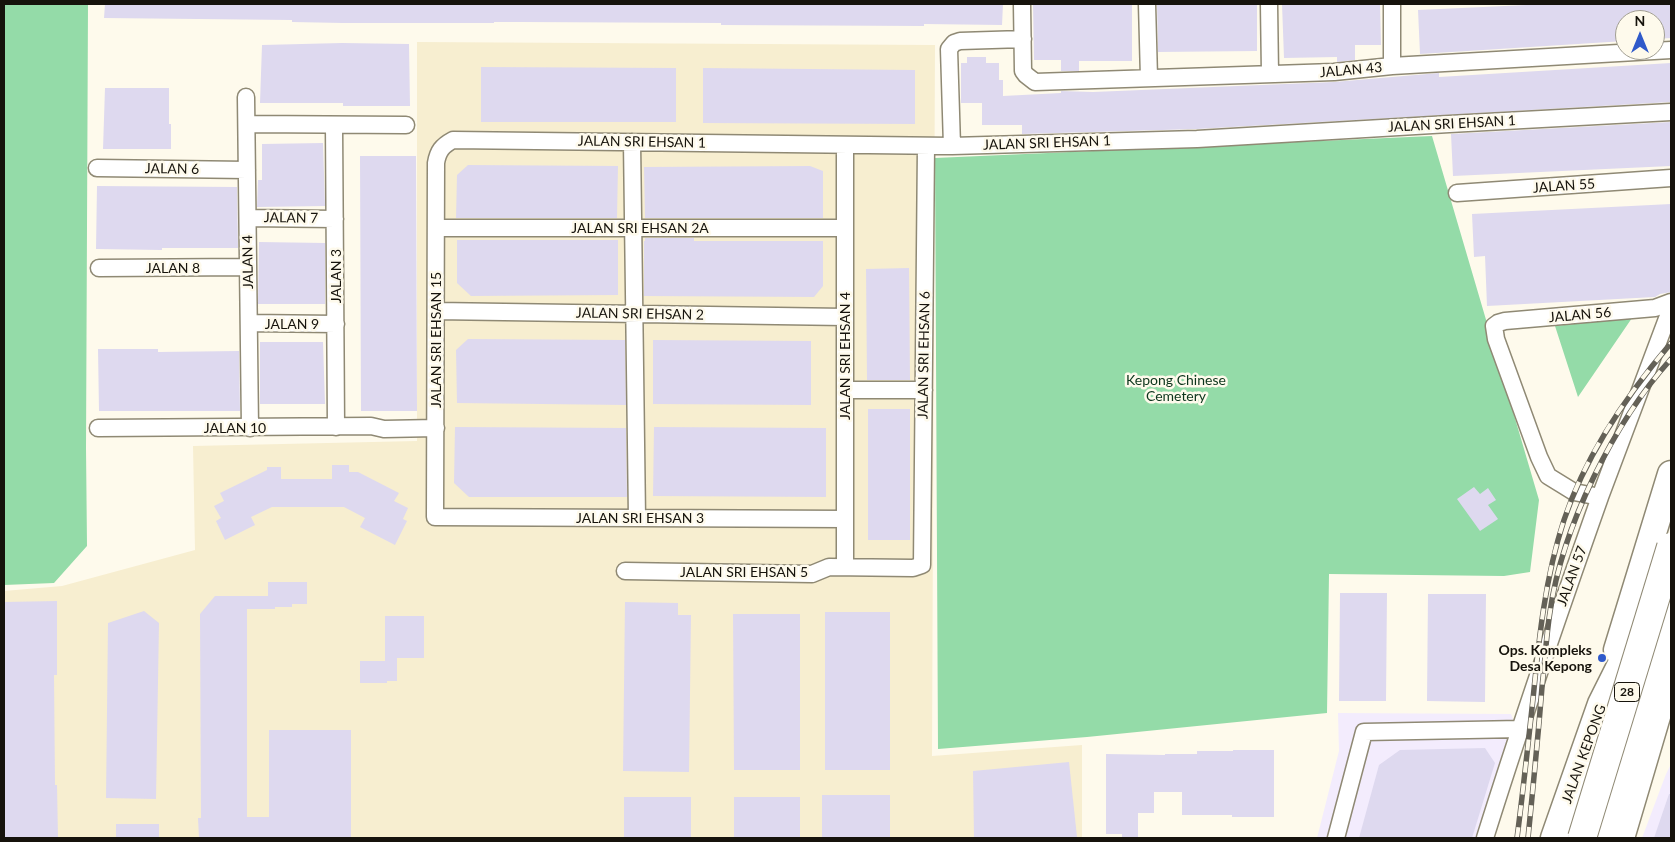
<!DOCTYPE html>
<html>
<head>
<meta charset="utf-8">
<style>
  body { margin:0 }
  #map { position:relative; width:1675px; height:842px; overflow:hidden; background:#fefaec; font-family:Lato,sans-serif }
  canvas { display:block }
  .frame { position:absolute; inset:0; border:5px solid #16130c; pointer-events:none }
  .north { position:absolute; left:1615px; top:10px; width:50px; height:50px; box-sizing:border-box; background:#fefaec; border:1px solid #a19e92; border-radius:50%; rotate:0deg; font-size:14px; font-weight:700; line-height:20px; text-align:center; color:#16130c }
  .north::after { content:''; display:block; margin:auto; width:18px; height:22px; background:#305aca; clip-path:polygon(50% 0,100% 100%,50% 72%,0 100%) }
</style>
</head>
<body>
<div id="map">
<canvas width="1675" height="842"></canvas>
<div class="frame"></div>
<div class="north">N</div>
</div>
<script>
const context = document.querySelector('canvas').getContext('2d');
context.lineJoin = 'round';
function fill(path, color) { context.fillStyle = color; context.fill(path, 'evenodd'); }
function trace(path, color, width, dash) { context.strokeStyle = color; context.lineWidth = width; context.lineCap = dash ? 'butt' : 'round'; context.setLineDash(dash || []); context.stroke(path); }
function label(font, color, halo, rows, align = 'center') {
  context.font = font + ' Lato,sans-serif'; context.lineWidth = 5; context.setLineDash([]); context.textBaseline = 'middle'; context.strokeStyle = halo; context.fillStyle = color; for (const [text, x, y, turn = 0] of rows) {
    context.save(); context.translate(x, y); context.rotate((+turn || 0) * Math.PI / 180); context.textAlign = isNaN(turn) ? turn : align; if (halo) context.strokeText(text, 0, 0); context.fillText(text, 0, 0); context.restore();
  }
}
fill(new Path2D(`
  M1338 713 1511 714 1520 739 1491 838H1317L1339 751Z
  M1671 764V838H1642L1666 774Z`), '#f3ecfd');
fill(new Path2D(`
  M417 42 935 45 932 756 1082 745V838H4V591L62 586 195 550 193 446 417 441Z`), '#f7eed0');
fill(new Path2D(`
  M4 4H88L86 448 87 546 54 583 4 585Z
  M1432 136 1539 500 1530 572 1504 576 1329 574 1327 713 1087 737 938 749 935 158Z
  M1632 318 1578 397 1555 326Z`), '#94dba8');
fill(new Path2D(`
  M105 4H1003L1002 25 924 24V26L721 25V23L521 22H494V23H343L292 22V20L104 18Z
  M1033 4H1132V61H1079V71H1061V60H1034Z
  M1157 4H1257V51L1158 52Z
  M1282 4H1380L1381 45H1355V60L1337 62V57L1284 58Z
  M1548 4H1671V38L1655 39V20H1625V41L1420 54 1418 10Z
  M342 43 409 44 410 106H343V103H260L262 45Z
  M967 57H986V63H999V80H1003V96L1061 93V91L1093 92 1334 82 1439 73V77L1671 63V102L1197 129 1022 134V125H982V103H961V63H967Z
  M481 67 676 68V122H481Z
  M703 68 915 70V124L703 123Z
  M105 88H169V124H171V149H103Z
  M1671 122V166L1453 176 1451 134Z
  M323 143 325 206 257 207 258 180H262V144Z
  M360 156H416L417 411H361Z
  M468 165 618 166 617 218H456L457 175Z
  M810 166 823 171V218H645L644 167Z
  M97 186 237 187 238 248H162V250L96 249Z
  M1671 204V292L1660 294 1655 297 1487 306 1485 256 1474 257 1472 214Z
  M645 238H694V241H823V286L814 297 644 296V241H645Z
  M457 240H618V295L471 296 457 283Z
  M259 242 325 243V304H258Z
  M909 268 910 380H867L866 269Z
  M468 339 625 340 626 405 457 403 456 350Z
  M653 340 811 341V405L653 404Z
  M260 342H323L325 404H260Z
  M98 349H158V352L239 351 240 411H99Z
  M868 409H910V540H868Z
  M455 427 626 428 627 497H469L454 483Z
  M654 427 826 428V497L653 496Z
  M332 465H349V472H358L399 493 394 501 408 508 403 519 407 521 395 545 360 527 365 518 344 507H272L251 517 255 525 225 540 216 521 221 518 214 506 224 501 220 493 267 470V467H281V479H332Z
  M1474 487 1480 494 1488 488 1496 500 1488 505 1498 519 1480 531 1457 499Z
  M268 582H307V604H292V607H275V609H247V817H269V730H351V838H199L198 818H201L200 614 215 596H268Z
  M1340 593H1387L1386 701H1339Z
  M1428 594H1486L1485 702 1427 701Z
  M57 601V675H54L55 785H57L58 838H4V602Z
  M625 602 678 603V615H691L689 772 623 771Z
  M144 611 159 623 156 799 106 798 108 623Z
  M825 612H890V770H825Z
  M733 614H800V770H734Z
  M385 616H424V658H397V681H387V683H360V661H385Z
  M1485 748 1495 763 1472 838H1359L1379 765 1400 750Z
  M1233 750H1274V817H1232V815H1182V792H1154V813H1138V838H1122V834H1106V754L1165 755V754H1197V751H1233Z
  M1069 762 1077 837 974 838 973 771Z
  M1669 794H1671V838H1654Z
  M822 795H890V838H822Z
  M624 797H691V838H624Z
  M734 797H800V838H734Z
  M116 824H159V838H116Z`), '#ded9ef');
const minor = new Path2D(`
  M1022 4 1023 71 1026 75 1035 82 1334 72 1392 66 1671 50
  M1147 4 1149 78
  M1269 4 1270 74
  M1392 66V4
  M246 97 250 428
  M247 124 406 125
  M334 125 336 427
  M632 142 637 518
  M845 145V567
  M952 146 949 49 954 43 960 41 1023 39
  M97 168 247 170
  M1457 193 1671 178
  M248 218 335 219
  M436 228H845
  M99 268 248 267
  M436 311 845 317
  M249 323 336 324
  M845 390H924
  M98 428 371 426 384 429 436 428
  M1600 497 1671 308
  M845 519 435 517 436 163C438 151 442 146 453 140L952 146 1197 139 1449 124 1671 112
  M625 571 812 574 829 567 913 568 922 565 926 146
  M1336 838 1364 732 1520 729
  M1485 838C1521 723 1560 610 1600 497L1574 492 1548 476 1539 457 1496 339 1494 326 1498 323 1505 321 1655 308 1671 302`);
const primary = new Path2D(`
  M1617 650 1671 474
  M1554 838 1601 704 1637 632
  M1621 838 1671 669`);
const trunk = new Path2D(`
  M1604 838 1671 616`);
trace(minor, '#8f8974', 19);
trace(primary, '#8f8974', 29);
trace(trunk, '#8f8974', 30);
trace(minor, '#fff', 16);
trace(primary, '#fff', 26);
trace(trunk, '#fff', 28);
const rail = new Path2D(`
  M1517 838C1523 792 1528 745 1533 699 1539 638 1545 578 1564 520 1586 454 1626 396 1671 343
  M1528 838C1533 788 1538 738 1542 687 1545 662 1546 637 1550 612 1562 527 1614 422 1671 359`);
trace(rail, '#646157', 5.5);
trace(rail, '#fefaec', 4, [11]);
const trunkBridge = new Path2D(`
  M1582 838 1671 547`);
trace(trunkBridge, '#8f8974', 30, []);
trace(trunkBridge, '#fff', 28);
for (const [x, y, r, color] of [
  [1602,658,5,"#305aca"]
]) { const dot = new Path2D(); dot.arc(x, y, r, 0, 2 * Math.PI); context.fillStyle = color; context.fill(dot); trace(dot, '#fefaec', 2); }
for (const [x, y, w] of [
  [1627,692,25]
]) { const box = new Path2D(); box.roundRect(x - w / 2, y - 9.5, w, 19, 4); context.fillStyle = '#fefaec'; context.fill(box); trace(box, '#16130c', 1); }
label('bold 12px', '#16130c', null, [
  ["28",1627,692]
]);
label('14px', '#16130c', '#fefaec', [
  ["JALAN 43",1351,70,-5],
  ["JALAN SRI EHSAN 1",1452,124,-3],
  ["JALAN SRI EHSAN 1",642,142,1],
  ["JALAN SRI EHSAN 1",1047,143,-2],
  ["JALAN 6",172,169,1],
  ["JALAN 55",1564,186,-4],
  ["JALAN 7",291,218,1],
  ["JALAN SRI EHSAN 2A",640,228],
  ["JALAN 4",248,262,-91],
  ["JALAN 8",173,268],
  ["JALAN 3",336,276,-90],
  ["JALAN SRI EHSAN 2",640,314,1],
  ["JALAN 56",1580,315,-5],
  ["JALAN 9",292,324],
  ["JALAN SRI EHSAN 15",436,340,-90],
  ["JALAN SRI EHSAN 6",924,355,-89],
  ["JALAN SRI EHSAN 4",845,356,-90],
  ["JALAN 10",235,428],
  ["JALAN SRI EHSAN 3",640,518],
  ["JALAN SRI EHSAN 5",744,572],
  ["JALAN 57",1572,576,-70],
  ["JALAN KEPONG",1584,754,-70]
]);
label('14px', '#0b341b', '#fefaec', [
  ["Kepong Chinese",1176,380],
  ["Cemetery",1176,396]
]);
label('bold 14px', '#16130c', '#fefaec', [
  ["Ops. Kompleks",1592,650],
  ["Desa Kepong",1592,666]
], 'right');
</script>
</body>
</html>
